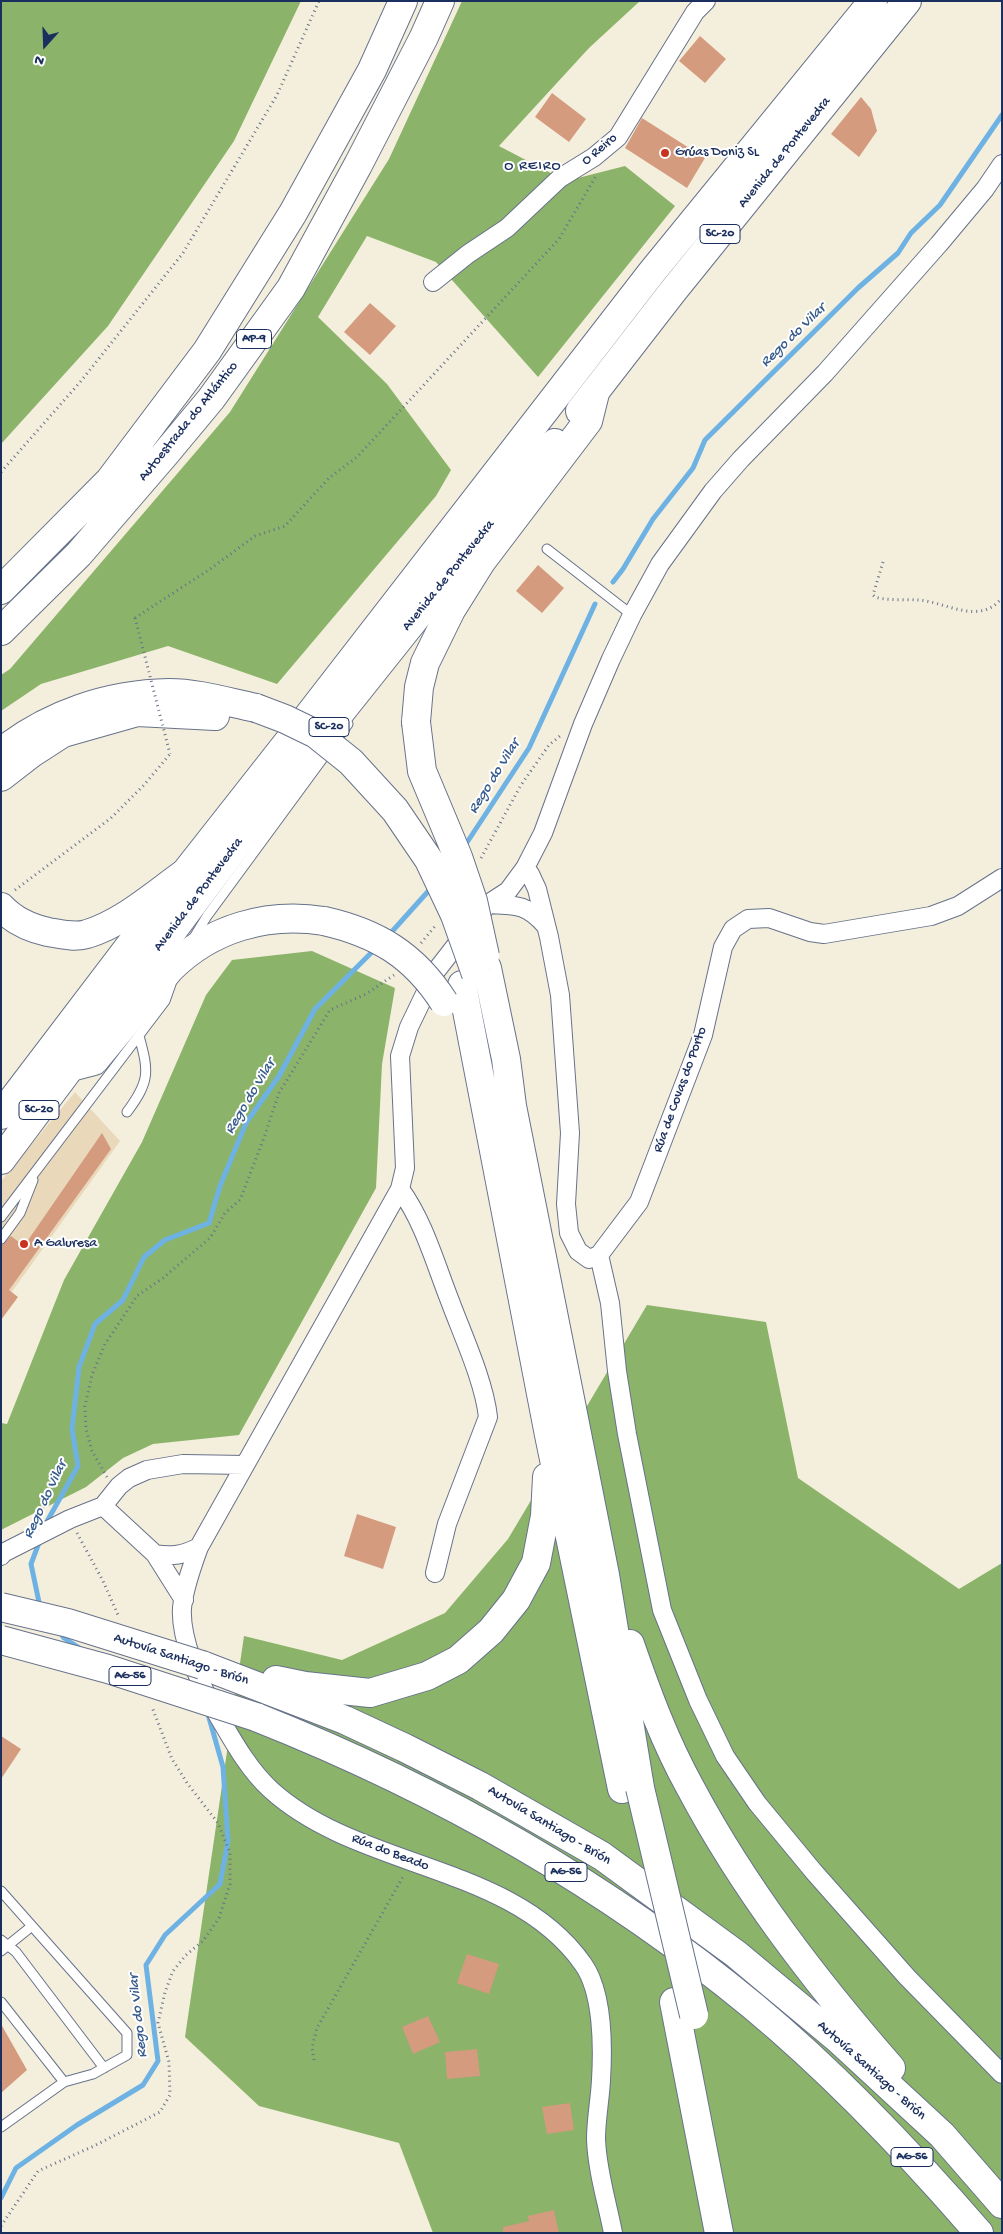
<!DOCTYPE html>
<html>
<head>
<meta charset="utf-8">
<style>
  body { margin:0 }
  #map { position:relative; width:1003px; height:2234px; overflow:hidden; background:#f4efdd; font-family:"Gochi Hand",sans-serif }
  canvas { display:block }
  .frame { position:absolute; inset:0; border:2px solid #1b2f5e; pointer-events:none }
  .north { position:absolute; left:20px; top:20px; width:50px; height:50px; -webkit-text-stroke:4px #fff; paint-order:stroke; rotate:200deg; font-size:14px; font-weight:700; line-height:20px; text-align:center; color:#1b2f5e }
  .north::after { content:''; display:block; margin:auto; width:18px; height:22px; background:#1b2f5e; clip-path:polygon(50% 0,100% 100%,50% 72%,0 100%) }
</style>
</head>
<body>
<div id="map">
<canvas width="1003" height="2234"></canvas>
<div class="frame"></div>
<div class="north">N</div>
</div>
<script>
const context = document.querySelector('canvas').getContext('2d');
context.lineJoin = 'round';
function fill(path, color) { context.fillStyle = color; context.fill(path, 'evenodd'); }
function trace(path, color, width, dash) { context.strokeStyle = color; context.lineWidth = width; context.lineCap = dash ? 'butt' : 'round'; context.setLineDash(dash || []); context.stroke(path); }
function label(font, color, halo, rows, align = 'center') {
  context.font = font + ' "Gochi Hand",sans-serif'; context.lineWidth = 4; context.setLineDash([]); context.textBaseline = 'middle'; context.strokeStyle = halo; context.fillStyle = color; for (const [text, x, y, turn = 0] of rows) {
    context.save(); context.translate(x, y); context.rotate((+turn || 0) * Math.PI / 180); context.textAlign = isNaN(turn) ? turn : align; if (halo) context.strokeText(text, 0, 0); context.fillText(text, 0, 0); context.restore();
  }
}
fill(new Path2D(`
  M75 1092 120 1141 1 1307V1181Z`), '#ead8ba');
fill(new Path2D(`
  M1 1H301L234 141 108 326 1 444Z
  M462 1H640L589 48 499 146 566 181 625 166 675 206 538 377 436 262 367 236 318 317 387 384 451 470 436 496 277 684 168 646 41 684 1 711V675L10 669 230 412 389 159Z
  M312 951 395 988 382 1064 376 1188 239 1435 153 1444 123 1458 86 1487 1 1530V1423L7 1424 64 1280 142 1142 206 995 232 960Z
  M647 1305 766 1322 798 1478 959 1589 1002 1563V2233H433L399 2143 259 2106 185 2037 244 1636 342 1660 445 1613 508 1539Z`), '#8bb369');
trace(new Path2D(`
  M613 582 623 569 653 519 693 468 705 440 858 288 898 253 911 233 940 205 1002 115
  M464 847 529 748 595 604
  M388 936 432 887
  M45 1525 78 1466 72 1429 79 1367 95 1324 123 1300 144 1257 165 1240 209 1223 220 1186 246 1123 279 1076 315 1009 376 948
  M40 1607 31 1564 40 1540
  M59 1631 64 1638 81 1649
  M1 2198 16 2168 77 2125 143 2085 158 2061 146 1965 165 1935 220 1884 228 1841 223 1767 208 1714`), '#6eb2e4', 5);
fill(new Path2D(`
  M700 36 726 59 705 83 679 61Z
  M552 93 586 119 569 142 535 117Z
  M861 97 871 109 877 131 859 157 831 134Z
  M642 118 705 158 687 188 625 148Z
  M370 303 396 326 370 355 344 332Z
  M538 565 564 588 542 613 516 591Z
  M102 1133 111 1149 9 1290 18 1297 1 1320V1245L11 1236 24 1246Z
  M357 1514 396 1527 383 1569 344 1556Z
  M1 1736 21 1749 1 1779Z
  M467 1954 499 1964 489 1994 457 1983Z
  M428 2016 440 2042 413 2054 402 2027Z
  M1 2024 27 2070 1 2093Z
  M477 2049 480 2076 447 2079 445 2052Z
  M570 2103 574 2130 547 2134 542 2107Z
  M554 2210 559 2233H503V2227L529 2221 528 2216Z`), '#d49b7f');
const service = new Path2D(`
  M547 549 632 615
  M193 939 207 916 348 724
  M127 1112C150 1081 149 1072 139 1036
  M1 1217 165 1001 171 984
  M1 1239 20 1213 33 1180
  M1 1891 127 2033V2055L93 2074 64 2082
  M1 1940 16 1952 104 2068
  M1 1951 32 1926
  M1 2002 64 2082 1 2127`);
const minor = new Path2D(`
  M433 282 468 254 507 228 560 178 594 157 618 137 695 12 706 1
  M525 868 530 874 537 889 549 937 560 995 570 1133 566 1204 569 1233 578 1251 589 1259 599 1255
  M488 904C515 905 527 904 545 925
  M400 1189C424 1222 435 1263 450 1301 463 1336 484 1381 488 1417L447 1524 435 1573
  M599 1255 610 1303 617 1371 627 1434 662 1610 698 1700 725 1756 757 1803 814 1872 907 1977 1002 2074
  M599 1255 639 1202 703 1035 723 947 733 929 748 919 769 918 810 932 824 934 931 916 958 906 1002 878
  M103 1506 155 1554 184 1600
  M155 1554C172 1557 184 1555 199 1547
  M1 1556 3 1553 70 1519 103 1506 119 1486 129 1478 147 1470 183 1464 245 1465
  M613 2233C607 2202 597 2170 596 2139 596 2119 600 2100 601 2080 603 2047 603 1992 583 1964 512 1863 358 1870 270 1789 246 1767 230 1735 213 1707 199 1682 180 1638 182 1608 184 1588 192 1566 199 1547L400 1189 405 1168 400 1056 409 1027 436 971 488 904 508 891 525 868 543 833 583 724 611 659 632 615 660 564 713 491 741 459 825 373 939 244 985 189 1002 164`);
const trunk = new Path2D(`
  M580 411 673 291 907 1
  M1 1115 185 873 292 737 652 272 873 1
  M1 1160 265 807 555 443`);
const motorway = new Path2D(`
  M1 590 110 480 207 351 293 213 372 70 403 1
  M1 631 79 554 166 453 211 399 291 288 358 165 424 37 440 1
  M416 722 419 687 425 663 451 610 481 562 588 421 595 393
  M1 752C49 714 108 694 169 693 198 693 227 702 256 708
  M1 777 32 753 63 733 137 712 215 716
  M1 907C14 921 30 928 48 932 60 934 75 938 87 934 123 923 154 895 185 873
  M487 968 506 1059 512 1106 605 1575 640 1788
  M462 985 549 1435 622 1789
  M71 1067 94 1061 170 969C211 928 267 912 324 921
  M630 1644C647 1693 665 1742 690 1787 744 1889 816 1982 891 2068
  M202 1665 345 1720 405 1748 480 1786 602 1856 736 1954 838 2039 942 2135 1002 2204
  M276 1680 305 1686 370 1693 427 1676 458 1660 491 1631 516 1600 536 1563 545 1516 547 1477
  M256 1717C435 1788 604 1883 753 2006 835 2074 909 2152 979 2233
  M674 2002 719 2233`);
trace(service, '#67728a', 11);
trace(minor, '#67728a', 20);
trace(trunk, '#67728a', 30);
trace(motorway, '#67728a', 30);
trace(new Path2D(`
  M1 472 81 381 183 253 277 95 319 1
  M883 562 873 595 875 597C889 601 904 599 918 600 947 602 979 626 1002 598
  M135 618 210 569 255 536 285 526 329 478 357 457 559 239 596 176
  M481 858 521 785 549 745 560 736
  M15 890 111 818 144 785 170 754
  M421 943 436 925
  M107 1477 92 1451 86 1429 85 1406 92 1375 105 1344 137 1296 163 1278 210 1238 225 1213 240 1200 265 1135 279 1093 330 1010 366 994 394 975
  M77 1533 103 1581 118 1615
  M314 2060 312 2048 317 2028 404 1875
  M1 2226 38 2171 94 2146 160 2112 170 2095 169 2062 158 2023 165 1992 173 1971 186 1955 203 1941 219 1918 230 1884V1853L218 1823 187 1783 172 1759 152 1707`), '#67728a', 3, [1, 4]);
trace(service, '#fff', 9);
trace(minor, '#fff', 18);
trace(trunk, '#fff', 28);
trace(motorway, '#fff', 28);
const motorwayBridge = new Path2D(`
  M256 708 285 719 316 734 351 762 395 810 429 860 455 915 476 974
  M416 722 422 771 458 857 473 901 485 956
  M324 921C377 933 414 955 444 1002
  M1 1607 68 1623 202 1665
  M1 1640 108 1669 256 1717
  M640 1788 694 2015`);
trace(motorwayBridge, '#67728a', 30, []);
trace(new Path2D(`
  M135 618 170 754`), '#67728a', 3, [1, 4]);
trace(motorwayBridge, '#fff', 28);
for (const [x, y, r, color] of [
  [665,153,5,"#c8321e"],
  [24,1244,5,"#c8321e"]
]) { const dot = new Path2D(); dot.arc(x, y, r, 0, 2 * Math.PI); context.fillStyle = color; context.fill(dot); trace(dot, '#fff', 2); }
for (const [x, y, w] of [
  [720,234,40],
  [254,339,35],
  [329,727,40],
  [39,1110,40],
  [130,1676,42],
  [566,1872,42],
  [912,2157,42]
]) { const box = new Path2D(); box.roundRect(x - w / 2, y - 9.5, w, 19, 4); context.fillStyle = '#fff'; context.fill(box); trace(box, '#1b2f5e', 1); }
label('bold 12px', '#1b2f5e', null, [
  ["SC-20",720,234],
  ["AP-9",254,339],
  ["SC-20",329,727],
  ["SC-20",39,1110],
  ["AG-56",130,1676],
  ["AG-56",566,1872],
  ["AG-56",912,2157]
]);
label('14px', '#1b2f5e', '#fff', [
  ["O Reiro",600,150,-40],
  ["Avenida de Pontevedra",785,153,-51],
  ["Autoestrada do Atlántico",189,422,-51],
  ["Avenida de Pontevedra",449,576,-51],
  ["Avenida de Pontevedra",199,895,-53],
  ["Rúa de Covas do Porto",681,1090,-70],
  ["Autovía Santiago - Brión",181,1660,18],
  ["Autovía Santiago - Brión",549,1826,31],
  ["Rúa do Beado",390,1853,21],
  ["Autovía Santiago - Brión",871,2071,42]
]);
label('14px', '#1b2f5e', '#fff', [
  ["Grúas Doniz SL",675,153],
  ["A Galuresa",34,1244]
], 'left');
context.letterSpacing = '1px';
label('15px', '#1b2f5e', '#fff', [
  ["O REIRO",533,167]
]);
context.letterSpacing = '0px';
label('italic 15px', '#385d8d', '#fff', [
  ["Rego do Vilar",794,336,-44],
  ["Rego do Vilar",495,777,-58],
  ["Rego do Vilar",251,1097,-59],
  ["Rego do Vilar",46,1500,-65],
  ["Rego do Vilar",139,2016,-96]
]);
</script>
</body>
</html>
